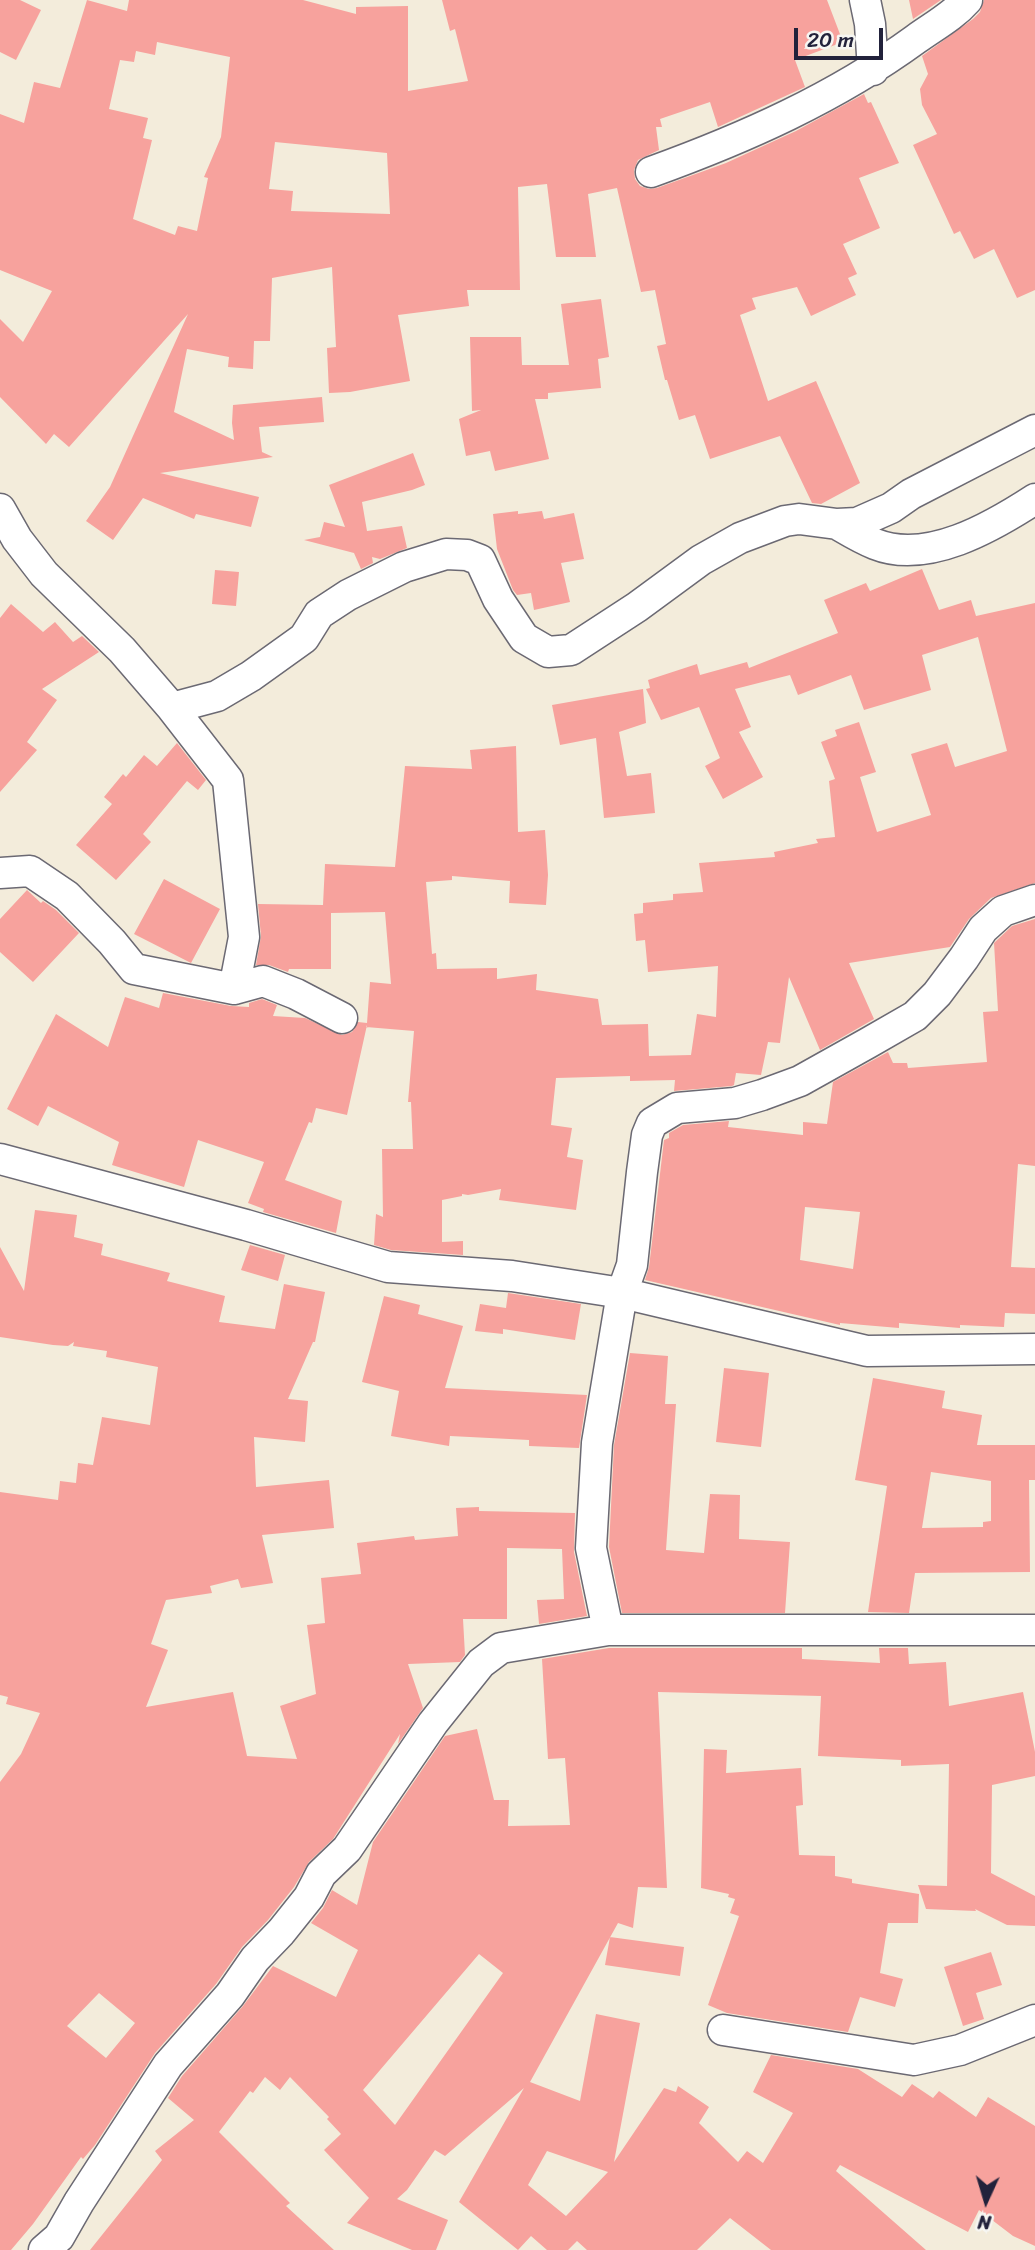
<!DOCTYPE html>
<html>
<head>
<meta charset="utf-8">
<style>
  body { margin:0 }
  #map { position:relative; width:1035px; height:2250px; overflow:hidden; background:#f3ecdb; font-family:Sriracha,sans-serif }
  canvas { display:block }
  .north { position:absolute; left:951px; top:2166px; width:70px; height:70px; -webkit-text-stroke:5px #f6f6f2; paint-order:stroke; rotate:184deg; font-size:19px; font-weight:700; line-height:28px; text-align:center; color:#22223b }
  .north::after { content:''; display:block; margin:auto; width:24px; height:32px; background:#22223b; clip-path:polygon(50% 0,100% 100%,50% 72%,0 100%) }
  .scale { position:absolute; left:794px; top:28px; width:89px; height:32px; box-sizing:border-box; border:4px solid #22223b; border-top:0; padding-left:9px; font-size:21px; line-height:24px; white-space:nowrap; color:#22223b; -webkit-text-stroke:5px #f6f6f2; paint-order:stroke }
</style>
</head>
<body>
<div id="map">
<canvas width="1035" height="2250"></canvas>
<div class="north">N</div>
<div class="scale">20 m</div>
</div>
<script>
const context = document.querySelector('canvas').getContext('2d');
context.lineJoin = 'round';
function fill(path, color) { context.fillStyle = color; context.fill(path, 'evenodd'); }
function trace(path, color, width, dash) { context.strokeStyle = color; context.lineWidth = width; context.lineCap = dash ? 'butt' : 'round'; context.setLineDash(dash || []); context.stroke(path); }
fill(new Path2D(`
  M0 0H20L41 10 16 60 0 52Z
  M87 0 127 11 129 0H303L356 14V7L408 6V91L468 81 455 29 450 31 442 0H827L843 42 795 60 805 87 718 127 710 102 660 119 662 127H656L659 150 638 160 634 170 635 179 640 186 649 189 657 188 726 163 796 131 864 94 868 103 871 102 899 163 859 178 880 228 843 244 857 274 848 278 856 295 811 316 797 287 752 298 756 309 740 315 768 401 816 381 860 483 821 504 812 503 780 436 710 459 695 415 679 420 667 380H665L657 346 666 344 655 290 641 292 617 188 588 194 596 257H556L547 184 518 187 520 290H467L469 306 398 315 410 381 350 392 329 393 327 348 336 347 332 267 272 278 270 341H254L253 369 228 367 229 357 187 349 174 412 234 440 232 423 233 405 322 397 324 422 259 427 262 452 273 457 160 473 259 497 251 527 196 514 194 519 143 498 113 540 86 521 110 487 188 314 69 447 54 434 46 444 0 397V319L23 342 52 291 0 270V114L24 123 34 82 60 88ZM157 42 230 57 221 137 204 177 208 178 197 231 178 226 175 235 133 219 152 140 143 138 148 118 109 109 120 60 134 62 136 51 155 55ZM275 142 387 153 390 214 291 211 293 191 269 189Z
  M909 0H941L913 19Z
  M984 0H1035V290L1017 298 994 249 974 259 960 231 954 234 913 145 937 134 922 105 920 89 928 74 922 56 973 19 980 12Z
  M601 299 609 357 598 359 601 388 548 393V399H535L549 459 495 471 490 451 466 456 459 419 481 410 472 411 470 337H521L522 365H569L561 304Z
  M413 453 425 485 412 490 362 502 367 531 402 526 407 548 380 559 372 557 373 563 361 569 354 553 304 540 320 537 324 522 345 527 329 485Z
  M518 511V514L542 511 544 519 574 513 584 559 561 563 570 602 534 610 531 593 517 595 513 590 497 549 493 514Z
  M922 569 939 610 971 600 976 616 1035 603V883L991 898 969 919 950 947 849 963 874 1019 820 1050 789 977 780 1043 768 1042 761 1075 736 1073 734 1085 732 1086 674 1091 675 1080 630 1081V1076L556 1078 551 1125 572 1128 567 1157 583 1160 576 1210 499 1200 501 1189 468 1195 462 1194V1196L442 1200V1242L463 1241V1255L391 1250 374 1245 376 1214 383 1217 382 1149H413L411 1102H408L414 1031 366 1027 367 1025 347 1115 316 1108 312 1123 309 1122 285 1180 342 1201 336 1233 263 1212 264 1209 248 1203 264 1162 198 1140 184 1187 112 1165 119 1142 48 1106 38 1126 7 1109 56 1014 108 1047 125 997 159 1008 163 993 231 1006 249 1007V1003L262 999 277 1005 273 1016 305 1018 342 1035 352 1032 358 1022 367 1023 370 982 391 984 385 912 331 913V969H289L288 972 269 965H256L261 936 258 904 323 905 325 864 395 867 405 766 472 769 470 750 516 746 518 832 545 830 548 875 546 905 509 903 510 881 452 876V880L426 882 432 954 436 953 437 969 497 968V979L537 974 536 990 598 999 602 1025 648 1024 649 1056 691 1055 697 1014 716 1017 718 966 648 972 645 940 636 941 634 914 643 913V903L673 900V894L703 892 699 863 775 857 774 852 818 843 816 839 835 837 829 781 835 779 821 742 837 736 835 730 859 722 876 772 860 777 877 832 931 815 911 754 947 743 955 767 1007 751 978 637 922 655 931 690 864 710 851 675 798 695 790 675 735 689 751 727 739 732 763 777 723 799 705 766 720 758 699 707 661 720 646 689 650 688 648 680 697 664 700 675 747 662 749 668 838 633 824 600 866 583 870 591Z
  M215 570 239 572 236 606 212 604Z
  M11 604 43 632 55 622 73 642 82 636 99 652 42 689 57 700 27 742 37 750 0 792V618Z
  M643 689 646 723 619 732 627 776 651 773 655 813 604 818 596 738 560 745 552 705Z
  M177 743 206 780 198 790 187 781 143 834 151 842 116 880 76 845 112 804 104 797 123 774 126 777 144 755 157 766Z
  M164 879 220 909 191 963 134 934Z
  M27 890 41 903 43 901 56 910 79 933 33 982 0 952V919Z
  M1035 919V1166L1018 1164 1011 1267 1035 1268V1314L1005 1313 1004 1327 960 1325V1328L899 1323V1328L840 1323V1325L645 1280 649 1267 664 1140 669 1138V1133L683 1125 729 1121 728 1127 803 1135V1122L827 1124 833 1082 888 1052 893 1063H907L908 1068 987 1062 983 1012 998 1011 994 943 1012 926ZM805 1207 860 1212 853 1269 800 1260Z
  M35 1210 77 1215 74 1237 103 1244 101 1255 170 1273 167 1281 225 1296 219 1322 275 1329 284 1284 325 1292 315 1342H313L288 1399 308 1401 305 1442 254 1437 256 1487 329 1480 334 1528 262 1535 273 1583 241 1588 238 1579 210 1586 212 1593 166 1600 151 1644 168 1650 146 1707 233 1692 247 1756 297 1759 280 1706 316 1694 307 1625 325 1623 321 1578 361 1574 357 1543 414 1536 415 1540 458 1536 456 1508 479 1507V1511L575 1513 574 1552 587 1616 539 1624 537 1600 564 1599 562 1549 507 1548V1619H463L465 1655 460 1662 408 1664 423 1708 398 1744 400 1734 333 1839 309 1862 294 1887 268 1920 242 1947 216 1984 155 2053 95 2145 83 2159 81 2157 33 2224 11 2250H0V1782L21 1754 40 1713 6 1704 8 1697 0 1695V1492L58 1500 60 1481 76 1483 78 1463 93 1465 102 1417 150 1425 158 1367 106 1357 107 1351 73 1346 74 1342 68 1346 53 1345 0 1337V1247L24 1291ZM99 1993 135 2023 106 2058 67 2026Z
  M250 1245 285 1255 278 1281 241 1270Z
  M508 1293 581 1304 575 1340 503 1329V1334L475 1331 480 1304 506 1308Z
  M384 1296 420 1305 418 1314 463 1326 445 1388 587 1395 579 1448 529 1446V1440L450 1436 449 1446 391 1436 399 1391 362 1382Z
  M630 1353 668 1356 665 1404H676L666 1550 704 1553 710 1494 740 1495 739 1539 790 1542 785 1613H622L609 1547 614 1445Z
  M724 1368 769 1373 761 1447 716 1442Z
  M873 1378 945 1391 942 1408 982 1415 977 1445H1035V1480H1029L1030 1572 915 1573 909 1613 868 1612 887 1486 855 1480ZM931 1472 991 1481V1521L983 1522V1527L922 1528Z
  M609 1648H802V1659L880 1663 879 1648H908L909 1664 946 1662 949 1706 1023 1692 1035 1752V1776L992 1785 991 1873 1035 1896V1926L1007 1925 975 1909 976 1911 926 1909 918 1885 947 1886 949 1764 901 1766V1760L818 1756 821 1696 658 1692 667 1888 638 1887 633 1928 618 1923 530 2082 580 2101 596 2014 640 2023 614 2162 664 2088 676 2092 678 2086 709 2107 699 2123 738 2162 747 2151 763 2163 793 2113 753 2092 771 2055 858 2069 902 2097 912 2084 933 2098 939 2091 976 2117 988 2097 1035 2126V2246L1013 2236 979 2210 968 2232 840 2165 836 2171 926 2250H771L730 2218 697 2250H587L577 2241 568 2250H547L531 2236 518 2250 459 2202 524 2088 445 2156 435 2150 407 2190 397 2199 448 2220 436 2250H412L347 2223 369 2198 324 2150 341 2134 327 2119 329 2117 290 2077 280 2090 265 2077 253 2093 250 2091 219 2132 290 2203 286 2206 334 2250H90L162 2160 155 2151 194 2120 168 2098 182 2076 243 2006 273 1966 336 1997 358 1950 311 1923 323 1908 332 1890 357 1905 373 1842 445 1736 477 1729 494 1800H509L508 1826 570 1825 565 1758 548 1759 542 1659ZM479 1954 503 1973 395 2125 363 2090ZM547 2151 608 2172 566 2216 528 2185Z
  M704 1749 727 1750 726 1773 801 1768 803 1805 796 1806 799 1855 835 1856V1876L852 1879V1883L919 1894 918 1923H888L880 1973 903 1979 895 2007 860 1997 848 2032 727 2013 708 2005 739 1916 730 1913 735 1899 728 1897 729 1894 701 1888Z
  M610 1937 684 1947 680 1976 605 1965Z
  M991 1952 1002 1985 976 1993 984 2019 963 2026 944 1967Z`), '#f7a29d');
const minor = new Path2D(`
  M865 0 870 24 873 70
  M651 172C745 138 835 98 916 39 934 26 953 16 967 0
  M0 509 17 539 44 574 122 650 172 708 228 780 244 937 234 989
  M837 524C849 531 862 539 875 544 927 565 992 527 1035 499
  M172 708 217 696 251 676 304 638 319 614 348 595 404 567 446 554 467 555 480 560 498 599 524 638 548 652 571 650 637 607 701 560 740 538 785 521 799 519 837 524 857 523 891 508 911 494 1035 430
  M0 873 30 871 67 896 112 942 134 969 234 989 263 981 296 994 342 1018
  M0 1159 246 1225 388 1267 512 1276 622 1293 867 1351 1035 1349
  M608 1630 591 1548 597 1443 622 1293 632 1265 642 1172 647 1135 652 1123 677 1108 735 1103 762 1095 800 1081 868 1043 915 1016 937 994 964 958 983 929 1003 911 1035 900
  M723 2030 914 2060 960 2050 1035 2020
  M44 2250 59 2237 79 2202 168 2065 230 1995 255 1959 281 1932 309 1897 321 1874 347 1849 433 1723 481 1663 501 1648 608 1630H1035`);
trace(minor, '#6b6973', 33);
trace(minor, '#fff', 30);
</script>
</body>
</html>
